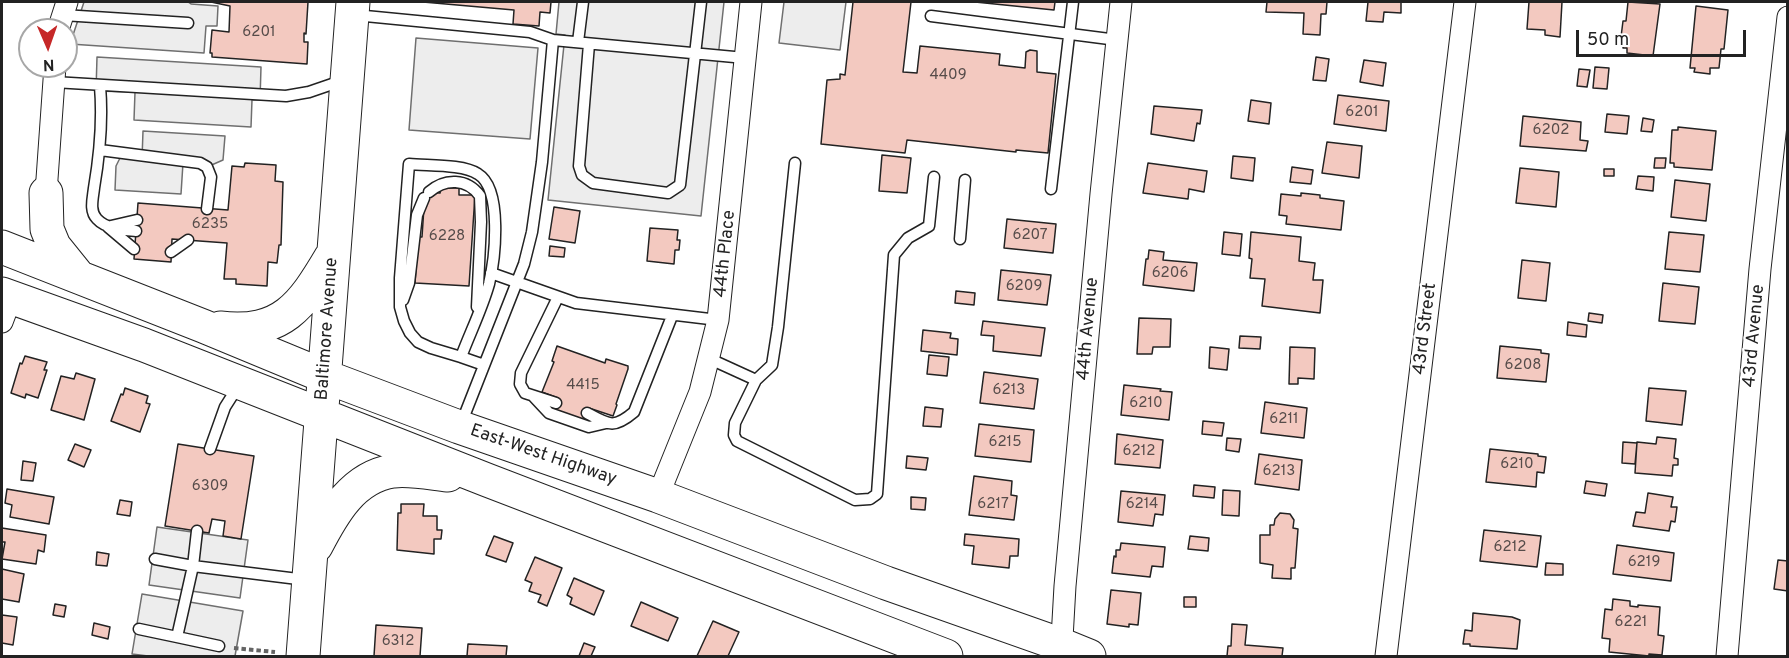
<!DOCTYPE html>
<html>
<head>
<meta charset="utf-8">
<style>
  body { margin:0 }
  #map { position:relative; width:1789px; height:658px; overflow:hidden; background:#fff; font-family:Overpass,sans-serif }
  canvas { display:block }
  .frame { position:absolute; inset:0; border:3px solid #222; pointer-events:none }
  .north { position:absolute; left:18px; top:18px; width:60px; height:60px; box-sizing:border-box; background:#fff; border:2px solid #a7a7a7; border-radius:50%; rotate:178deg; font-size:16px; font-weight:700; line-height:24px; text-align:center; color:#222 }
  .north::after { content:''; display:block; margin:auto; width:21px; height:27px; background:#c62828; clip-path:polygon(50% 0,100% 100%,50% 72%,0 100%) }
  .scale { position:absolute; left:1576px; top:30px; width:170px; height:27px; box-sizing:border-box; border:3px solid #222; border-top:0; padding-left:8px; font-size:18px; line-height:21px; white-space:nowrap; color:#222; -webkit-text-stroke:4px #fff; paint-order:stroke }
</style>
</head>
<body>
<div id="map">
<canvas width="1789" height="658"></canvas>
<div class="frame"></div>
<div class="north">N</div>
<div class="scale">50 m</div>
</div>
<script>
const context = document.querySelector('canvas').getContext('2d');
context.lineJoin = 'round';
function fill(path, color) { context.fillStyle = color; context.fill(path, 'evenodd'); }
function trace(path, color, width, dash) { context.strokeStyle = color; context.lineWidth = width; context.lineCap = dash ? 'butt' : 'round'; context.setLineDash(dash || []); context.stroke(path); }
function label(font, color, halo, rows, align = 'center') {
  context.font = font + ' Overpass,sans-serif'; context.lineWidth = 4.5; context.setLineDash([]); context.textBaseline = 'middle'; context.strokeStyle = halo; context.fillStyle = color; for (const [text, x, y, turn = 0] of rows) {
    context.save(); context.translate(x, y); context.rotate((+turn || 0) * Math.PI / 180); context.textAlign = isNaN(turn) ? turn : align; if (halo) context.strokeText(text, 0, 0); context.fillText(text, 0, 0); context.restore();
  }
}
const parking = new Path2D(`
  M84 2H188L191 4 218 6 217 26H206L204 53 70 44Z
  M559 2H724L701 216 548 200 565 35 556 34Z
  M784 2H846L840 50 779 43Z
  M416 38 538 48 530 139 409 130Z
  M97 57 261 67 260 100H252L251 127 134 120 135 92 96 91Z
  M143 131 225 136 223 160 207 167 183 163 181 194 115 190 116 166 120 158 142 159Z
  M157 527 248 540 240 598 149 585Z
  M142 594 243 611 235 656H148L132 654Z`);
fill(parking, '#ededed');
trace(parking, '#6f6f6f', 1.5);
const building = new Path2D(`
  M211 2H308L306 34 304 33V42H308L307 64 212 57V53H210L212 30 229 32 230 6Z
  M423 2H551L550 13 540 12 539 26 513 24 514 10Z
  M853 2H911L903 72 917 73 920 46 1000 54 999 65 1025 68 1026 52 1030 50 1037 51V72L1056 74 1048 153 1016 150V152L907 140 905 153 821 144 827 80 840 79V74L845 75Z
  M975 2H1055L1054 10Z
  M1267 2H1327L1326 14H1321L1320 35 1303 34 1304 13 1266 12Z
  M1368 2H1401V13L1384 12 1383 22 1366 21Z
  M1529 2H1562L1560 37 1545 35V30L1527 29Z
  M1628 2 1660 4 1653 56 1627 53V48H1623L1624 38 1621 37 1623 21H1626Z
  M1696 6 1728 10 1724 49H1721L1719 68H1710V74L1694 72 1695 68H1690Z
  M1316 57 1329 59 1326 81 1313 80Z
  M1364 60 1386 63 1383 86 1360 82Z
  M1595 67 1609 68 1607 89 1593 88Z
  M1579 69 1590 70 1587 87 1577 86Z
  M1338 95 1389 101 1386 131 1334 124Z
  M1251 100 1271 103 1269 124 1248 121Z
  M1154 106 1202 110 1200 124 1197 123 1194 141 1151 134Z
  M1607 114 1629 116 1627 134 1605 132Z
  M1523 116 1581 122 1580 140 1588 141 1586 151 1520 146Z
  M1643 118 1654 120 1652 132 1641 131Z
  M1678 127 1716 131 1712 170 1674 167V163H1670L1672 130H1678Z
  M1327 142 1362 146 1359 178 1322 173Z
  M882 155 911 158 907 193 879 191Z
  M1233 156 1255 158 1253 181 1231 178Z
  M1655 158H1666L1665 168H1654Z
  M245 163 276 165 275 181 283 182 281 245H279L277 263 268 262 267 286 236 284V279H224L227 243 172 239 171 262 134 259 138 203 228 210 232 166 244 167Z
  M1148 163 1207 171 1204 192 1189 189 1188 199 1143 193Z
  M1292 167 1313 170 1311 184 1290 182Z
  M1520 168 1559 172 1556 207 1516 203Z
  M1604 169H1614V176H1604Z
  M1638 176 1654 177 1653 191 1636 189Z
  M1675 180 1710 184 1706 221 1671 217Z
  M441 188H459V195H475L469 286 415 283 418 237H422L425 192 440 193Z
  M1301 193 1320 195V198L1344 201 1341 230 1286 224 1287 216 1279 215 1281 194 1301 196Z
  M554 207 580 211 575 243 549 239Z
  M1007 219 1056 224 1053 253 1004 248Z
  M650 228 678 230 677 240H680L679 250H675L674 264 647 261Z
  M1224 232 1242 234 1240 256 1222 254Z
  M1251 232 1301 237 1299 261 1315 263 1313 280H1323L1320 313 1262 306 1265 279 1250 278 1252 259 1249 258Z
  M1669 232 1704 235 1700 272 1665 269Z
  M550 246 565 248 564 257 549 256Z
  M1149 250 1164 252 1163 260 1197 263 1194 291 1143 285 1146 259H1148Z
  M1522 260 1550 263 1546 301 1518 298Z
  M1001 270 1051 275 1047 305 998 300Z
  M1663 283 1699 287 1695 324 1659 321Z
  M956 291 975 293 974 305 955 303Z
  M1589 313 1603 315 1602 323 1588 321Z
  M1139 318 1171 319 1170 347H1153L1152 354H1137Z
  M983 321 1045 328 1041 356 993 351 994 336 981 335Z
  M1568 322 1587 325 1586 337 1567 335Z
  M923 330 951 333 950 338 958 339 957 355 921 351Z
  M1240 336 1261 337 1260 349 1239 348Z
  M557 346 605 363 606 359 628 366V369L616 404 617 405 613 416 589 408 583 423 553 413 558 398 542 392 554 362 552 361Z
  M1500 346 1541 350V353L1549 354 1546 382 1497 378Z
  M1210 347 1229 349 1227 370 1209 368Z
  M1290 347 1315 348 1314 379 1298 378V384H1289Z
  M929 355 949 357 947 376 927 374Z
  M25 356 47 362 44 370H47L38 398 26 394 25 398 11 393 20 363 22 364Z
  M984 372 1038 379 1034 409 980 403Z
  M76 373 95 379 84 420 51 410 61 376 74 379Z
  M1124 385 1161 389 1160 391 1172 392 1169 420 1121 415Z
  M125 388 148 396 146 403 150 404 140 432 111 421 121 394 123 395Z
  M1649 388 1686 391 1682 425 1646 421Z
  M1265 402 1307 408 1304 438 1261 433Z
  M925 407 943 409 941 427 923 426Z
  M1203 421 1224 423 1222 436 1202 434Z
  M979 424 1034 430 1031 462 975 456Z
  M1117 434 1163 440 1160 468 1115 464Z
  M1657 437 1676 439 1674 458 1678 459V465H1673L1672 476 1635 473 1637 442 1656 444Z
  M1227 438 1241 439 1239 452 1226 450Z
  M1623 442 1637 443 1635 464 1622 463Z
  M75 444 91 450 84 467 68 460Z
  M178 444 254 456 241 539 223 536 225 521 212 519 209 533 165 526Z
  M1490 449 1538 454V456L1546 457 1544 473 1537 472 1536 487 1486 482Z
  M1259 454 1302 460 1299 490 1255 484Z
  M907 456 928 458 926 470 906 468Z
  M23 461 36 463 33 481 21 480Z
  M974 476 1012 481 1011 495 1017 496 1014 520 969 515Z
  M1586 481 1607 484 1605 496 1584 493Z
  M1194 485 1215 487 1214 498 1193 496Z
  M7 489 54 497 49 524 10 517 12 505 5 503Z
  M1223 490 1240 491 1239 516 1222 515Z
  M1121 491 1165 495 1163 515 1155 514 1153 526 1118 522Z
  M1648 493 1673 497 1671 507H1677L1675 522 1671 521 1669 531 1633 526 1636 512 1645 513Z
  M911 497 926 498 925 510 911 509Z
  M120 500 132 502 130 516 117 514Z
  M401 504H424L423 516H437V530H442L441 539H434V554L397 550 398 513H401Z
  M1280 513 1290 514 1294 520 1293 528 1298 529 1295 568H1291V579L1272 578 1273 565 1260 563V535H1270V525H1274L1275 519Z
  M2 528 46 535 44 552 38 550 36 564 2 559 5 542H2Z
  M1484 530 1541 536 1537 567 1480 561Z
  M965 534 1019 539 1018 556H1010L1009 568 972 564 974 546 964 545Z
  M494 536 513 543 506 562 486 555Z
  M1190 536 1209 538 1208 551 1188 549Z
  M1121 543 1165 547 1163 567 1152 566 1150 577 1112 573 1114 556 1116 557V550H1120Z
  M1617 545 1674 553 1671 581 1613 574Z
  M97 552 109 554 107 566 96 565Z
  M535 557 562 568 547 606 538 602 541 595 529 591 532 583 525 580Z
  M1778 560 1788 561V591L1774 589Z
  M1546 563 1563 564V575H1545Z
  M2 569 24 574 19 602 2 599Z
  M574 578 604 591 594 615 570 604 572 598 567 595Z
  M1111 590 1141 593 1138 625 1129 624V627L1107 624Z
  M1184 597H1196V607H1184Z
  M1613 599 1630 601V606L1638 607V605L1660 607 1658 635 1664 636 1662 655 1649 654V656L1609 652 1610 639 1602 638 1605 609 1612 610Z
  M641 602 678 618 668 641 631 626Z
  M55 604 66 606 64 617 53 615Z
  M1473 613 1512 617 1520 620 1517 649 1470 646V644H1463L1465 630 1472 631Z
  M2 615 17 617 13 645 2 643Z
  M713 621 739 632 728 656H697Z
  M94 623 110 627 108 639 92 635Z
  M1232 624 1247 625 1245 645 1283 648 1282 656H1227L1228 646H1231Z
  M376 625 422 628 420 656H374Z
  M584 643 595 647 591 656H579Z
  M468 644 507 646 506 656H467Z`);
fill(building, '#f3c9c0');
trace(building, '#222', 1.5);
const lane = new Path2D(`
  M63 15 188 23
  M355 15 530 32 553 40 745 58
  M931 16 1117 40
  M578 42 583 2
  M589 44 579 166 582 175 593 183 668 193 680 185 701 2
  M54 82 286 96 309 92 344 80
  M100 86C103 121 100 153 94 188 93 198 89 211 97 219 106 229 124 230 136 231
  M100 150 200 163 207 167 211 177 207 209
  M795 163 778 327 772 365 756 380 735 423 734 435 737 441 855 500 870 499 877 494 894 255 908 238 929 226 934 177
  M409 164C428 166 463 164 478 174 503 189 495 259 489 284 482 309 470 333 461 357L431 348 418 342 410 333 404 321 400 307V278Z
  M1051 189 1073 2
  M429 192C445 178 467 178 480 196L481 222 477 307
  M111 226 137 220
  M108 227 134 249
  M960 239 965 180
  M171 252 188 240
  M491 273 576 303 718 320
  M403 300 409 283 417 215 424 198
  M461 357 484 365
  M710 359 756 380
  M534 397 549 413 589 427 606 423
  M556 403 525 393 520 384 521 373 558 297
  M587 413C609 425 614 429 634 412L672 316
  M461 424 524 264 532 232 542 162 553 40
  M210 449 225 407 239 385
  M155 559 193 566 197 531
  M139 629 177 637
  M219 646 177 637 193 566 306 580`);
const street = new Path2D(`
  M58 30 67 2
  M46 193 55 66
  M2 322 11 298
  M658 496 700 392 718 320 751 2
  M1061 656 1065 586 1101 194 1121 2
  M1386 656 1465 2
  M1727 656 1760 269 1788 17`);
const primary = new Path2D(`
  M46 193 47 229 54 246 79 277
  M2 247 203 326 324 376 459 427 658 496 886 583 1062 645 1089 656
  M2 294 144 345 487 480 946 656
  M220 328C282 335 302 306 331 257
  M316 546C333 513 353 477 393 471 411 469 430 473 448 475
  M303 656 353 2`);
trace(lane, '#222', 13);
trace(street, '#222', 23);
trace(primary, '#222', 35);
trace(new Path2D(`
  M234 648 275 652`), '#646464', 4, [4.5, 3]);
trace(lane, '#fff', 10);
trace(street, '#fff', 21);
trace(primary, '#fff', 33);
label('15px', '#564c4a', null, [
  ["6201",259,33],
  ["4409",948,76],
  ["6201",1362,113],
  ["6202",1551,131],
  ["6235",210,225],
  ["6207",1030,236],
  ["6228",447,237],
  ["6206",1170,274],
  ["6209",1024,287],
  ["6208",1523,366],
  ["4415",583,386],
  ["6213",1009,391],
  ["6210",1146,404],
  ["6211",1284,420],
  ["6215",1005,443],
  ["6212",1139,452],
  ["6210",1517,465],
  ["6213",1279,472],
  ["6309",210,487],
  ["6217",993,505],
  ["6214",1142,505],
  ["6212",1510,548],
  ["6219",1644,563],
  ["6221",1631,623],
  ["6312",398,642]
]);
label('18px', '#222', '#fff', [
  ["44th Place",726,254,-84],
  ["Baltimore Avenue",328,329,-86],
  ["44th Avenue",1089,329,-85],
  ["43rd Street",1426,329,-83],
  ["43rd Avenue",1755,336,-85],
  ["East-West Highway",543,456,19]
]);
</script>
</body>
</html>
